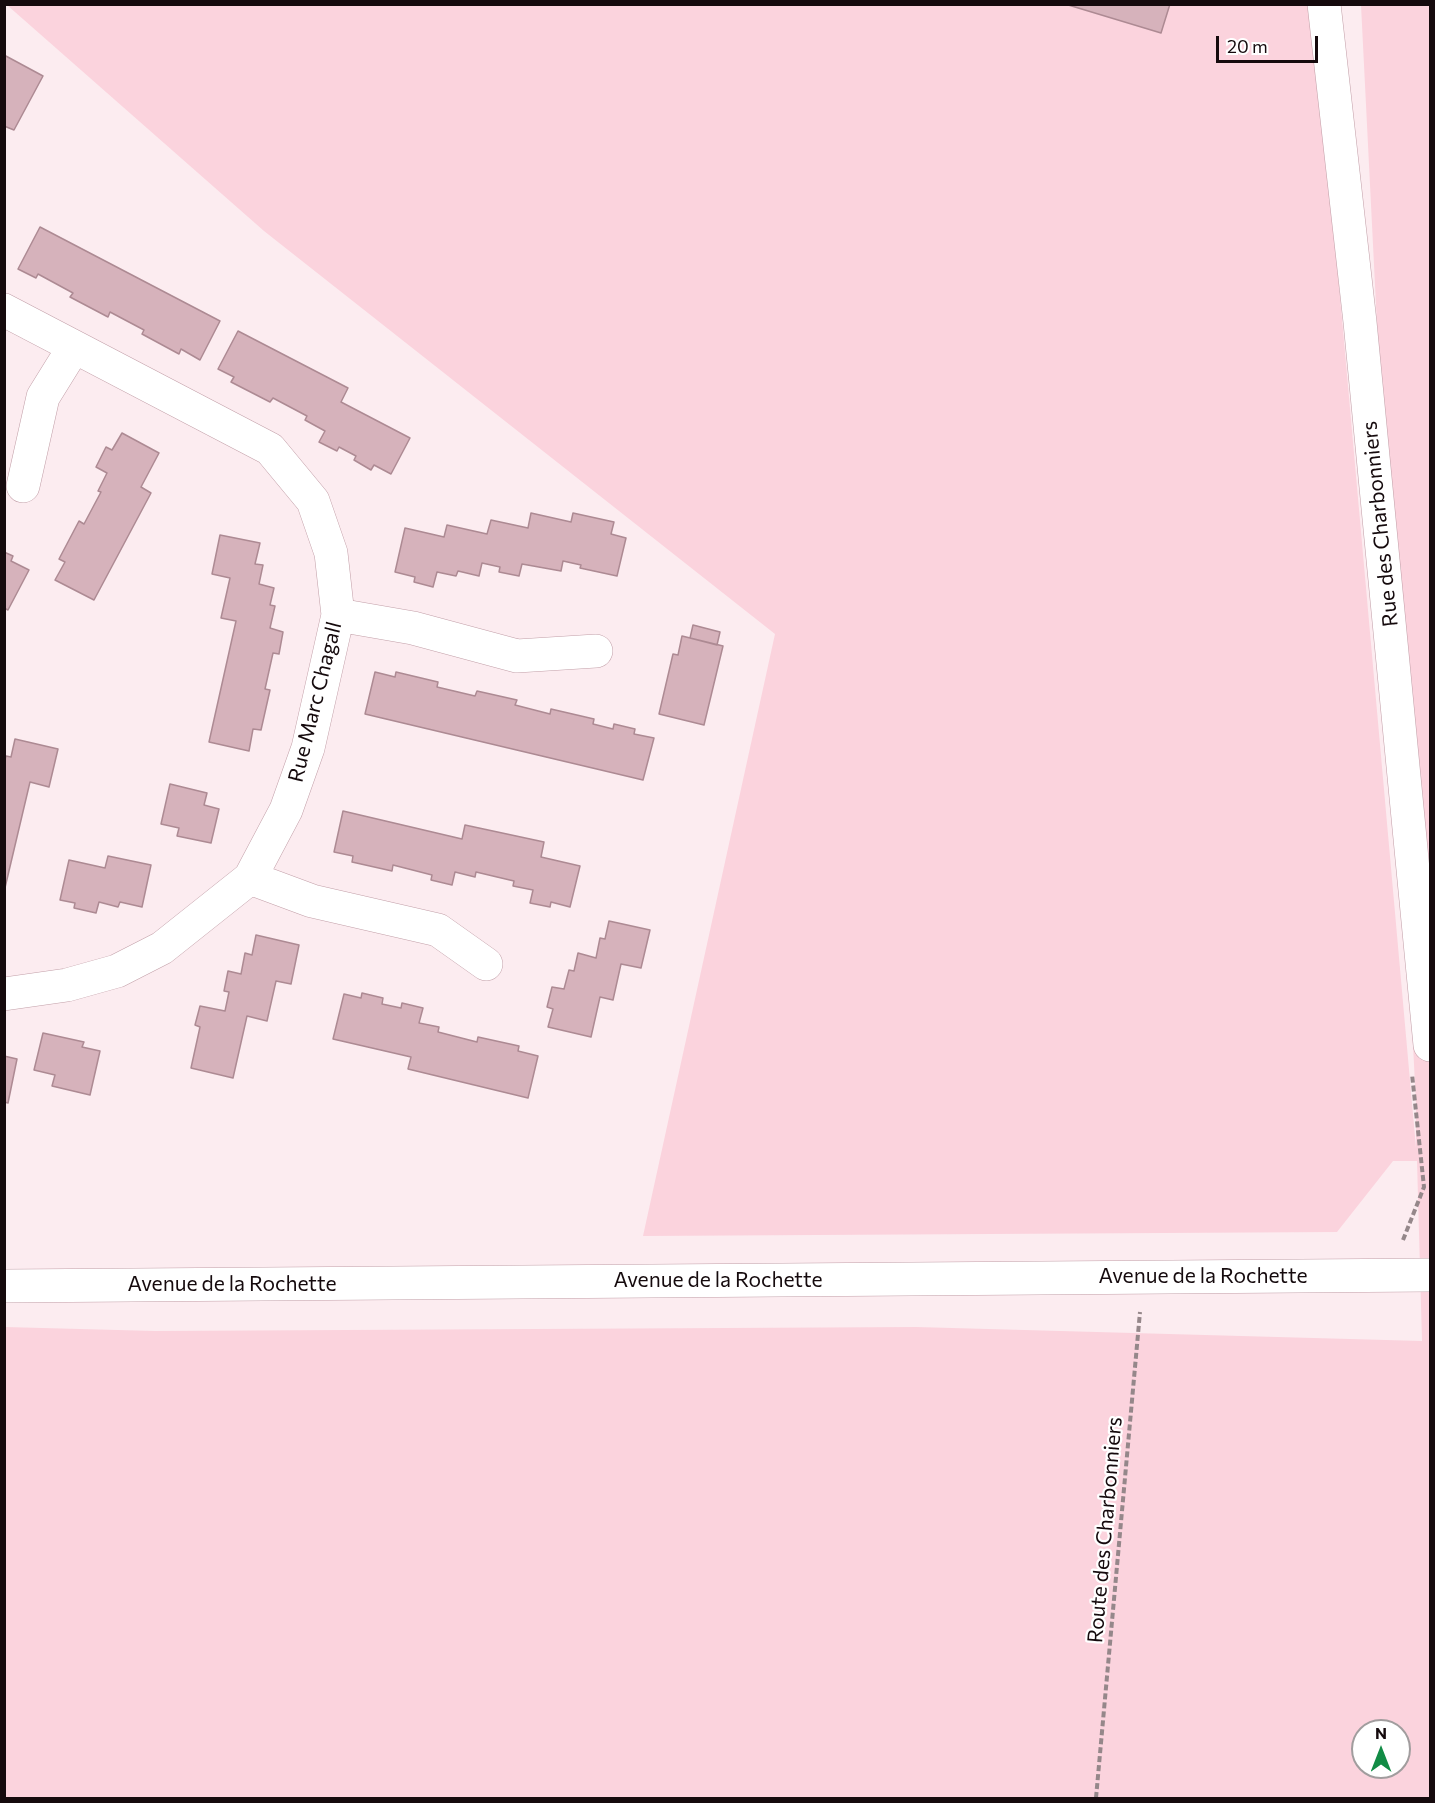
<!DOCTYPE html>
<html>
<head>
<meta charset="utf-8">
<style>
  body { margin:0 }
  #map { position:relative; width:1435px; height:1803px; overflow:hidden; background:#fcecf0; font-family:Commissioner,sans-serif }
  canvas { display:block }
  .frame { position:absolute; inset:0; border:6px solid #150a0d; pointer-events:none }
  .north { position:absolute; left:1351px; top:1719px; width:60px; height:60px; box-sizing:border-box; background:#fff; border:2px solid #a19d9e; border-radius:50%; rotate:0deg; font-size:16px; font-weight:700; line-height:24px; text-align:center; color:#150a0d }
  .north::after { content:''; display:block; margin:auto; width:21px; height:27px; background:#128c46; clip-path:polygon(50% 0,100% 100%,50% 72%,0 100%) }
  .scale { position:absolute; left:1216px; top:36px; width:102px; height:27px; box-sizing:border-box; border:3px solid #150a0d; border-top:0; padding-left:8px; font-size:18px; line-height:21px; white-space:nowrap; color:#150a0d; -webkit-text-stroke:4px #fff; paint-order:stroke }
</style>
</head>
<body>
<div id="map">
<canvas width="1435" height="1803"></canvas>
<div class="frame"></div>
<div class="north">N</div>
<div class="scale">20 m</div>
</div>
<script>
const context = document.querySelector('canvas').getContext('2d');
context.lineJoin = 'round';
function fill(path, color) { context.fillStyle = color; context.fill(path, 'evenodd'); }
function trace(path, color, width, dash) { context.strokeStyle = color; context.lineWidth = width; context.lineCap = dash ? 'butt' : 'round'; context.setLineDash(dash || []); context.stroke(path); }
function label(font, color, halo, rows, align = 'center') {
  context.font = font + ' Commissioner,sans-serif'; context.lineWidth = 4.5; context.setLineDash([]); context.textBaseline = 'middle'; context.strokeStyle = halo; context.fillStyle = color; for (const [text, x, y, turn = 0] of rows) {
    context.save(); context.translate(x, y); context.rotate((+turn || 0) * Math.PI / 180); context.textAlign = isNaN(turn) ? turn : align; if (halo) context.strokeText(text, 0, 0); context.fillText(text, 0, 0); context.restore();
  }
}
fill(new Path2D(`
  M7 5H1314L1416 1148V1104L1361 5H1430V1798H5V1327L155 1331 916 1327 1422 1341 1417 1161H1393L1337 1232 643 1236 775 634 264 231ZM1363 1731H1399V1767H1363Z`), '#fbd3dd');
const building = new Path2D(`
  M1065 4H1170L1161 33Z
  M4 55 43 76 14 130 4 126Z
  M40 227 220 321 200 360 181 349 179 354 142 334 144 330 110 312 108 317 70 297 73 293 38 274 36 278 18 269Z
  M238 331 348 388 341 402 410 438 391 474 374 465 371 470 354 460 356 456 339 447 337 451 319 442 325 431 305 420 307 416 273 398 270 402 231 382 234 377 218 369Z
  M122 433 159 453 141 487 151 493 94 600 55 580 65 562 59 559 79 521 84 524 101 492 98 491 107 473 96 467 106 447 112 450Z
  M531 513 571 522 573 513 614 522 611 534 626 538 617 576 580 568 581 565 563 561 561 571 522 564 519 576 499 572 500 567 482 563 479 576 458 571 456 576 437 572 433 587 414 582 415 577 395 572 405 528 444 537 447 525 487 534 491 520 528 528Z
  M220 535 260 543 255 564 263 565 259 584 274 588 270 605 275 606 270 628 283 632 279 654 273 653 265 689 270 690 261 730 253 729 249 751 209 742 236 621 221 618 230 578 212 574Z
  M4 552 13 556 11 561 29 570 8 610 4 608Z
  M693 625 720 632 717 645 690 638Z
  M682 636 723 646 704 725 659 714 673 654 678 655Z
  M375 672 395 677 396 672 438 682 437 687 475 696 477 691 517 700 515 705 550 714 551 709 594 719 593 724 613 729 614 724 635 729 634 734 654 738 643 780 365 714Z
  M15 739 58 749 49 787 30 782 4 892V763L6 756 11 757Z
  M170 784 207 793 204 805 219 809 211 843 177 836 179 828 161 824Z
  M343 811 462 839 465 825 544 842 541 857 580 866 570 907 551 902 550 907 530 903 533 890 513 886 514 881 476 872 475 877 455 872 452 885 431 880 432 875 393 865 392 871 352 862 353 856 334 852Z
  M108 856 151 865 142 907 120 902 118 907 99 902 96 913 74 908 75 903 60 900 69 860 105 868Z
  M609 921 650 930 641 968 621 964 613 1000 600 997 591 1037 548 1027 553 1009 547 1007 552 987 564 989 569 970 574 971 578 953 596 958 600 938 605 939Z
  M256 935 299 945 291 984 276 981 267 1021 247 1016 233 1078 191 1068 200 1027 195 1025 200 1006 225 1011 229 992 224 991 228 971 241 974 245 953 252 955Z
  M362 993 383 998 382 1004 401 1008 402 1003 423 1008 419 1023 439 1027 438 1032 477 1042 478 1037 519 1046 518 1051 538 1056 528 1098 408 1069 411 1057 333 1039 344 994 361 998Z
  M43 1033 84 1042 82 1047 100 1051 90 1095 52 1086 55 1075 34 1070Z
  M4 1056 17 1059 8 1103 4 1102Z`);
fill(building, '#d6b2bb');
trace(building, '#ad8a93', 1.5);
const street = new Path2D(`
  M1324 4 1360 322 1430 1045
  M4 310 270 449 313 501 331 553 338 615 308 748 286 810 250 878 162 948 117 971 67 985 4 994
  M23 486 43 397 74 347
  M338 615 413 628 517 656 596 651
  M250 878 312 901 438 930 486 964`);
const secondary = new Path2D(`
  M4 1286 1430 1275`);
trace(street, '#c29fa8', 34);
trace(secondary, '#c29fa8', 34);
trace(new Path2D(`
  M1403 1240 1424 1187 1412 1074
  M1096 1798 1140 1312`), '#95878a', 4, [6, 3]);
trace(street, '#fff', 33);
trace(secondary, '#fff', 33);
label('21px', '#150a0d', '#fff', [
  ["Rue des Charbonniers",1380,524,-96],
  ["Rue Marc Chagall",315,702,-76],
  ["Avenue de la Rochette",1203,1276],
  ["Avenue de la Rochette",718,1280],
  ["Avenue de la Rochette",232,1284],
  ["Route des Charbonniers",1105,1530,-85]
]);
</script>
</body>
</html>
